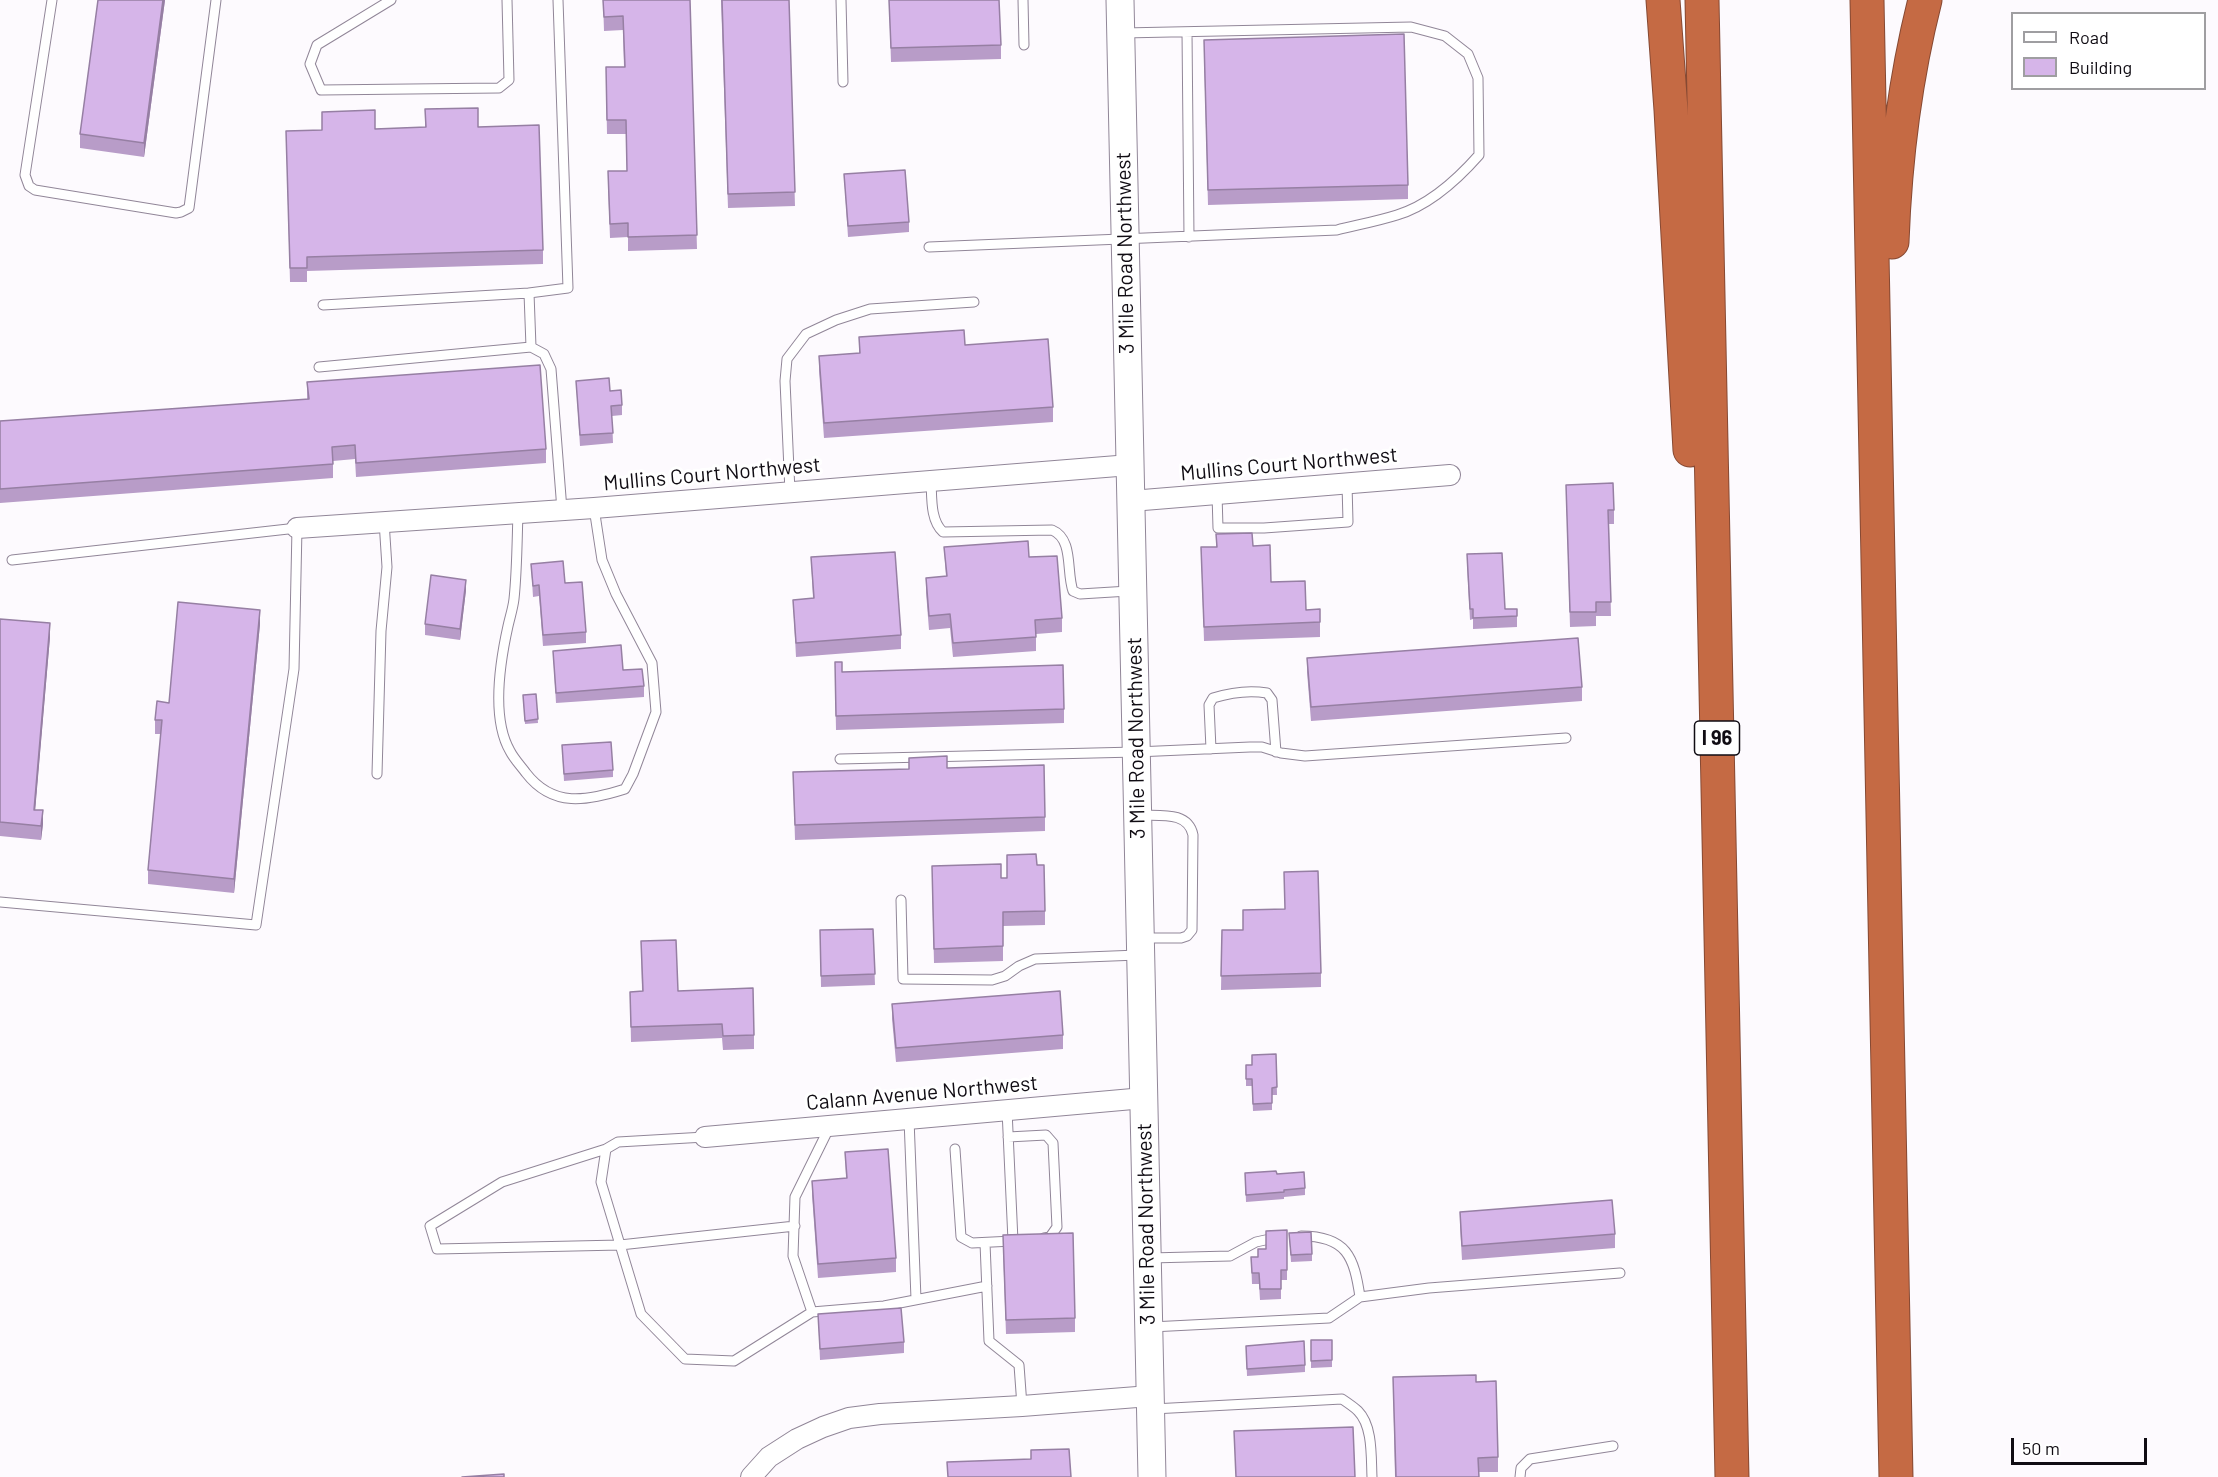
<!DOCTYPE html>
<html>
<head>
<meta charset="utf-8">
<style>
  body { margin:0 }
  #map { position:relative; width:2218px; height:1477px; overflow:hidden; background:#fdfafe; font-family:Barlow,sans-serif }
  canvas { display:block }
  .legend { position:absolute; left:2011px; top:12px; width:195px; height:78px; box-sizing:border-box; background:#fff; border:2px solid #9f9ea1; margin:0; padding:8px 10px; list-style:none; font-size:18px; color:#100c13 }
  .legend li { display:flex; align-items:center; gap:12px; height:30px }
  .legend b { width:30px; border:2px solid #9f9ea1 }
  .scale { position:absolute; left:2011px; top:1438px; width:136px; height:27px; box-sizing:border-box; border:3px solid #100c13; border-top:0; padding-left:8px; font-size:18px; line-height:21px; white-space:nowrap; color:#100c13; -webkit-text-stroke:4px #fff; paint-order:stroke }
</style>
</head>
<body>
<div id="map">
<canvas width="2218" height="1477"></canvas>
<ul class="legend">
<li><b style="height:8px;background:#fff"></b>Road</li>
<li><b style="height:16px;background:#d6b5e9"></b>Building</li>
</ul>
<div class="scale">50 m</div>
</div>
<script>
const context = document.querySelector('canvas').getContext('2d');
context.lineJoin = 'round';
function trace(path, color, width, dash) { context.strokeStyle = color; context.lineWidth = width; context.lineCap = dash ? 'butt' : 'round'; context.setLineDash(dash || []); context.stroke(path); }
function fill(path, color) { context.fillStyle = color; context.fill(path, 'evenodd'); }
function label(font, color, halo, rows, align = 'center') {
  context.font = font + ' Barlow,sans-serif'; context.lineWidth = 6; context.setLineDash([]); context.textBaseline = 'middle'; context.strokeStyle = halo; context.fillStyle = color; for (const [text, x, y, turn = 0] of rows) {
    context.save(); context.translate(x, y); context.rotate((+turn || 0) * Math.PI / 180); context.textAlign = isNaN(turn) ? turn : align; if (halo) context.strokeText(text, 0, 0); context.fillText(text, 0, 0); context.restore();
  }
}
const lane = new Path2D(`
  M52 0 25 175 29 186 35 190 176 213 181 212 189 208 216 0
  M391 0 317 45 310 64 321 90 499 88 509 80 507 0
  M558 0 568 288 529 293 531 347 544 354 551 369 562 510
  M841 0 843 82
  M1023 0 1024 45
  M1187 32 1189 237
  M929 247 1337 230C1357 225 1378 221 1397 215 1430 205 1457 180 1479 155L1478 78 1468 54 1445 36 1411 27 1123 33
  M323 305 529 293
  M319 367 531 347
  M931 481C932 497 930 520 943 532L1052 530C1074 539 1066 572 1073 591L1080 594 1129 591
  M790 492 785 381 787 359 806 334 836 320 870 309 974 302
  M1217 494 1218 528H1264L1348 522 1347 484
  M518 513C517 541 517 571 514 599 513 608 510 617 508 626 500 662 491 718 510 751 514 759 521 766 526 773 553 808 587 801 625 789L633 774 656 712 652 663 616 594 602 560 594 508
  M1211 749 1209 705 1213 698C1229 693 1250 690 1267 693L1272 700 1276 752
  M840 759 1136 752 1250 747H1262L1281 753 1305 756 1566 738
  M377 774 381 631 387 567 384 521
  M1140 815C1160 816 1188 811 1193 835L1192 930 1187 936 1181 938H1143
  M901 900 903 979 992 980 1005 976 1019 966 1035 959 1138 955
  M0 902 256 925 294 669 297 528 12 560
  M909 1119 916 1299
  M705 1137 618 1142 606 1149 601 1182 641 1314 685 1359 734 1361 812 1312 884 1306 987 1286
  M1008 1137 1046 1135 1053 1143 1057 1227 1050 1237 1044 1238
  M606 1149 502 1182 430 1226 437 1249 620 1245 795 1226
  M955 1149 961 1237 972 1243 1013 1241 1007 1110
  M1301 1236C1347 1236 1354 1257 1360 1297
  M985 1243 989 1341 1019 1365 1022 1406
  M1150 1258 1230 1256 1256 1242 1279 1237
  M812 1312 793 1256 795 1197 830 1126
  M1151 1327 1329 1318 1360 1297 1429 1288 1620 1273
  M1153 1409 1342 1399C1348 1403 1354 1407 1358 1411 1373 1426 1371 1457 1372 1477
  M1520 1477 1521 1468 1530 1459 1613 1446`);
const street = new Path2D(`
  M1131 501 1450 475
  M297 528 594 508 1130 465
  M705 1137 1144 1098
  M751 1477 769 1457 797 1439 823 1427 849 1418 880 1414 1022 1406 1150 1396`);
const secondary = new Path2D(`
  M1120 0 1152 1477`);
const highway = new Path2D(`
  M1663 0 1671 110 1690 450
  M1702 0 1732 1477
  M1867 0 1896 1477
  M1892 242C1895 160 1905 79 1925 0`);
trace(lane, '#918698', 11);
trace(street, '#918698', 22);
trace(secondary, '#918698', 29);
trace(highway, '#864933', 35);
trace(lane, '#fff', 9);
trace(street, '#fff', 20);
trace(secondary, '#fff', 27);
trace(highway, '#c56a44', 33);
fill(new Path2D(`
  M98 0H165L144 157 80 148V134Z
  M603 0H690L697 249 628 251V237L610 238 608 185 627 171 626 134H607L606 81 624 67 623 30 604 31Z
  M721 0H789L795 206 728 208Z
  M889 0 1001 45V59L891 62Z
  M1204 54 1408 185V199L1208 205Z
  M425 109 478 127 543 250V264L307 271V282H290L286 131 322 130V112L375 129 425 127Z
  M844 174 909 222V232L848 237Z
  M859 337 965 345 1053 407V422L824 438 819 370V356L859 353Z
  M576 381 610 391 622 405V415L612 416 613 443 580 446Z
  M307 382 546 449V463L356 477 355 459 333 461V478L0 503V421L307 399Z
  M1566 485 1614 510V524H1609L1611 616H1596V626L1570 627Z
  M1216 534 1253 546 1271 582 1306 610 1320 609V637L1204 641 1201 547H1216Z
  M944 547 1029 557 1062 618V632L1036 634V651L953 657 950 628 929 630 926 592V578L946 577Z
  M811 557 901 635V649L796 657 793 600 813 598Z
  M531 564 586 632V643L543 646 539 596 533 597Z
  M1467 565 1505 609H1517V627L1473 629V619L1470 620Z
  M466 590 460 640 425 635V624Z
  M0 619 50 637 35 810 43 824 41 840 0 836Z
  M260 624 234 893 148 884V870L161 734H155V720L169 703Z
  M553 651 623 670 644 686V697L556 703Z
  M1307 658 1582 687V701L1311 721 1307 672Z
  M842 672 1064 709V723L836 730 835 676Z
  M536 694 538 723 525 724 523 695Z
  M562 745 613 770V777L564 781Z
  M909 758 947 768 1045 817V831L795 840 793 772 909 769Z
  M1037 865 1045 911V925L1003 926V961L934 963 932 881 1007 878Z
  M873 929 875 985 821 987 820 930Z
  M1222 930 1321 973V987L1221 990Z
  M641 941 678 991 754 1035V1049L723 1050 722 1038 631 1042 630 992 642 991Z
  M892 1004 1063 1035V1049L896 1062 892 1019Z
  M1276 1054 1277 1095H1272V1110L1253 1111 1252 1086H1246V1072L1252 1065Z
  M845 1152 896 1258V1272L818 1278 812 1195V1181L846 1178Z
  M1245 1173 1277 1174 1305 1188V1195L1284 1197V1199L1246 1202Z
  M1460 1212 1615 1234V1248L1462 1260 1460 1226Z
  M1287 1230V1280H1281V1299L1260 1300 1259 1284H1252L1251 1257H1258Z
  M1289 1233 1312 1254V1261L1291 1262Z
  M1003 1249 1075 1318V1332L1006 1334Z
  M818 1314 904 1342V1353L820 1360Z
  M1311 1340H1332V1367L1311 1368Z
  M1246 1346 1305 1365V1372L1247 1376Z
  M1393 1377 1498 1457V1472H1478L1479 1477H1395Z`), '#b89cc8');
fill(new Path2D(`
  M163 0H165L144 157V143Z
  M466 580V590L460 640V629Z
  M260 610V624L234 893V879Z
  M50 623V637L34 824V810Z
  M43 810V824L41 840V826Z`), '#967fa3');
const building = new Path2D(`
  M98 0H163L144 143 80 134Z
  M603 0H690L697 235 628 237V223L610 224 608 171H627L626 120H607L606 67H625L623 16 604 17Z
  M722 0H789L795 192 728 194Z
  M889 0H999L1001 45 891 48Z
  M1404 34 1408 185 1208 190 1204 40Z
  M478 108V127L539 125 543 250 307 257V268H290L286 131 322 130V112L375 110V129L426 127 425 109Z
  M905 170 909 222 848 226 844 174Z
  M964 330 965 345 1048 339 1053 407 824 423 819 356 860 353 859 337Z
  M540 365 546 449 356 463 355 445 332 447 333 464 0 489V421L309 399 307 382Z
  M609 378 610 391 621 390 622 405 611 406 613 433 580 435 576 381Z
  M1613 483 1614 510H1608L1611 602H1596V612H1570L1566 485Z
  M1252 533 1253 546 1270 545 1271 582 1305 581 1306 610 1320 609V622L1204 627 1201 547H1217L1216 534Z
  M1028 541 1029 557 1057 556 1062 618 1035 620 1036 637 953 643 950 614 929 616 926 578 947 576 944 547Z
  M895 552 901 635 796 643 793 600 814 598 811 557Z
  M1502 553 1505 609H1517V616L1473 618V609H1470L1467 554Z
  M563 561 565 583 582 582 586 632 543 635 539 585 533 586 531 564Z
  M431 575 466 580 460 629 425 624Z
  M178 602 260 610 234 879 148 870 162 720H155L157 701 169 703Z
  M0 619 50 623 34 810H43L41 826 0 822Z
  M1578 638 1582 687 1311 707 1307 658Z
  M621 645 623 670 642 669 644 686 556 693 553 651Z
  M835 662H842V672L1063 665 1064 709 836 716Z
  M536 694 538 719 525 721 523 695Z
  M611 742 613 770 564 774 562 745Z
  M947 756V768L1044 765 1045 817 795 825 793 772 909 769V758Z
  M1036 854 1037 865H1044L1045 911 1003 912V946L934 949 932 866 1001 864V878H1007V855Z
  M1318 871 1321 973 1221 976 1222 930H1243V910L1285 909 1284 872Z
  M873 929 875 974 821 976 820 930Z
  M676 940 678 991 753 988 754 1035 723 1036 722 1024 631 1027 630 992 643 991 641 941Z
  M1060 991 1063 1035 896 1048 892 1004Z
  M1276 1054 1277 1087 1272 1088V1103L1253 1104 1252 1079H1246V1065H1252V1055Z
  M888 1149 896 1258 818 1264 812 1181 847 1178 845 1152Z
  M1276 1171 1277 1174 1304 1172 1305 1188 1284 1190V1192L1246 1195 1245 1173Z
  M1612 1200 1615 1234 1462 1246 1460 1212Z
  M1287 1230V1270H1281V1289H1260L1259 1273H1252L1251 1257H1258V1249H1266V1231Z
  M1311 1232 1312 1254 1291 1255 1289 1233Z
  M1073 1233 1075 1318 1006 1320 1003 1235Z
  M901 1308 904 1342 820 1349 818 1314Z
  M1311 1340H1332V1360L1311 1361Z
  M1304 1341 1305 1365 1247 1369 1246 1346Z
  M1476 1375V1382L1496 1381 1498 1457 1478 1458 1479 1477H1396L1393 1377Z
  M1353 1427 1355 1477H1236L1234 1431Z
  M1069 1449 1071 1477H948L947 1462 1031 1459V1450Z
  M504 1474V1477H462Z`);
fill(building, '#d6b5e9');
trace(building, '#967fa3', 1.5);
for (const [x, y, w] of [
  [1717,738,45]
]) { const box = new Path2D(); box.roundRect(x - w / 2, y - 17, w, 34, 4.5); context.fillStyle = '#fff'; context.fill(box); trace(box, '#100c13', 1.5); }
label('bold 20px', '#100c13', null, [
  ["I 96",1717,738]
]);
label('21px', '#100c13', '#fff', [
  ["3 Mile Road Northwest",1125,253,-91],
  ["Mullins Court Northwest",1289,464,-5],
  ["Mullins Court Northwest",712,474,-5],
  ["3 Mile Road Northwest",1136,738,-91],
  ["Calann Avenue Northwest",922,1093,-5],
  ["3 Mile Road Northwest",1146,1224,-91]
]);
</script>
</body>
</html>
